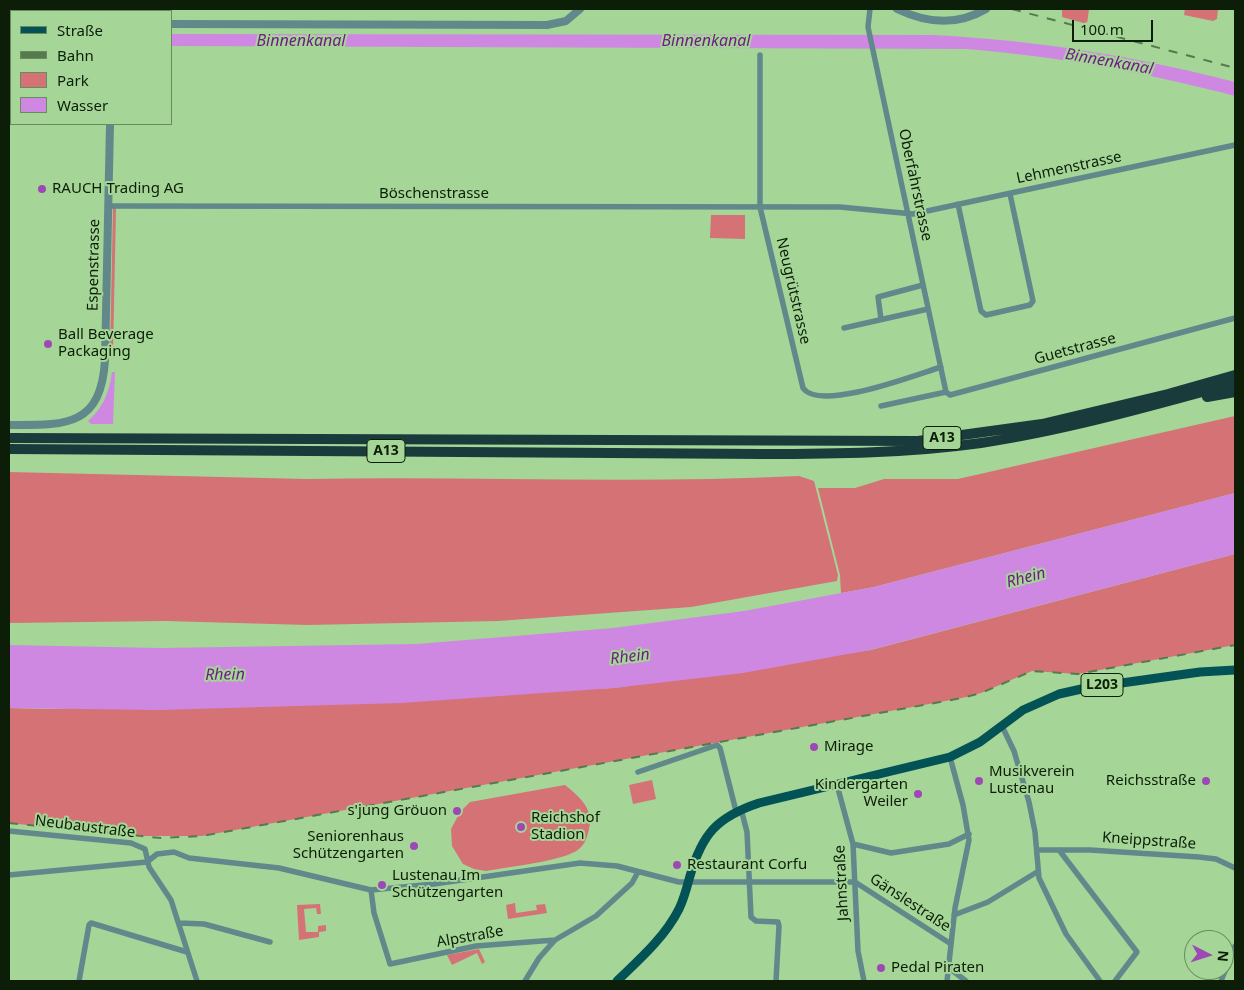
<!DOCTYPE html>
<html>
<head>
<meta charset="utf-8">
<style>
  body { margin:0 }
  #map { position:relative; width:1244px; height:990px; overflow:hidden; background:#a5d697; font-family:"Noto Sans",sans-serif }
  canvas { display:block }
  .frame { position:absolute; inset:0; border:10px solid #0c1e07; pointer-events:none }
  .legend { position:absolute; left:10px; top:10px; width:162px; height:115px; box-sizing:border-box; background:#a5d697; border:1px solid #688c5d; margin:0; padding:6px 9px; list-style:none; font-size:15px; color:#0c1e07 }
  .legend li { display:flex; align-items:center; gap:10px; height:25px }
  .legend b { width:25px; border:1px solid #688c5d }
  .north { position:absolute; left:1184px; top:930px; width:50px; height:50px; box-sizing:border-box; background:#a5d697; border:1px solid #688c5d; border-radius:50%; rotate:95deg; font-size:14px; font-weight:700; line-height:20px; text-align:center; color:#0c1e07 }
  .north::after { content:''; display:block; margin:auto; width:18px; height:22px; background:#9e48b5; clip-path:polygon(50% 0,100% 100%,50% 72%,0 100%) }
  .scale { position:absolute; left:1072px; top:20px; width:81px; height:22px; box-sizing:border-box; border:2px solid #0c1e07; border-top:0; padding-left:6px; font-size:15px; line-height:18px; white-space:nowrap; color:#0c1e07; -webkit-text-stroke:4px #a5d697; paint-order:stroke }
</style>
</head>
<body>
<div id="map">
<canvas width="1244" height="990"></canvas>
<div class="frame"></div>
<ul class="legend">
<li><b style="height:6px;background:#035356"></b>Straße</li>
<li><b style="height:6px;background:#57794e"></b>Bahn</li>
<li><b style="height:14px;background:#d57276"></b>Park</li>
<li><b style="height:14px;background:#ce88e1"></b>Wasser</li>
</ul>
<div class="north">N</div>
<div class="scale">100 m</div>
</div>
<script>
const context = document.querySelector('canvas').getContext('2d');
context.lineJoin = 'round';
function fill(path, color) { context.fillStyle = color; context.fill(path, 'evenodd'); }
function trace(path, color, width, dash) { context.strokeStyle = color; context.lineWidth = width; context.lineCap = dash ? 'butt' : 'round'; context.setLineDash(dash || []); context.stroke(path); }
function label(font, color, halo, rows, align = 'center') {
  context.font = font + ' "Noto Sans",sans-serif'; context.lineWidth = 4; context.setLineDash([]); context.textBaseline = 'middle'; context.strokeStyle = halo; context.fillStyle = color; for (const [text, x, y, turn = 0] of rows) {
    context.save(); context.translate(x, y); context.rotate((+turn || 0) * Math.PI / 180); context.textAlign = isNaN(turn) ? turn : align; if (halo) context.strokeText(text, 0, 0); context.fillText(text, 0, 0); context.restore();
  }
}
fill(new Path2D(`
  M1062 9H1089L1087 24 1062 17Z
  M1185 9H1218L1217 19 1213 21 1184 15Z
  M113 208H116L113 353H110Z
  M711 215H745V239L710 238Z
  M1235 416V493L874 587 841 593 840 575 818 488H855L884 479H958Z
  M9 472 306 479C470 476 635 484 799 476L814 481 838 575 837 581 691 607 498 621 308 625 165 621 9 623Z
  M1235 554V645L1078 674 1032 671 981 693 962 698 202 836H132L9 823V708L48 709 614 688 871 650Z
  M652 780 656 799 633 804 629 785Z
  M565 785C580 797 594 809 589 829 587 837 586 843 579 849 565 861 507 867 486 871L474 869 463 864 452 846 451 829 460 812 470 802Z
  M515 903 516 913 537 910 536 905 545 904 547 913 508 919 506 905Z
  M320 904 321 914H317L316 908 304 909 306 932H318V926L326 925V931L319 932V937L299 940 297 905Z
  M479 949 485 962 482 964 477 953 452 965 447 955Z`), '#d57276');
fill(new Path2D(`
  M171 34 932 35C1035 40 1135 56 1235 82V96C1143 72 1061 57 966 49L171 46Z
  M112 372H115L113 424H91L88 421C104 407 109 392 112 372Z
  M1235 493V554L870 650 743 673 614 688 401 703 159 710 9 708V645L161 648 417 644 613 628 744 611 874 587Z`), '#ce88e1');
trace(new Path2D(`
  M870 9 868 27 946 392
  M9 15 11 16
  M760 55V207L803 388C820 412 915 375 941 367
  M958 204 981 311 986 315 1030 305 1033 301 1010 194
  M109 206 840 207 913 214 1235 145
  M881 319 878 297 923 285
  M844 328 928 309
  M881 406 946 392 950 395 1235 318
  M1002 726 1014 751 1029 802 1035 832 1039 878 1066 934 1100 981
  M638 772 717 745 720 748 736 811
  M837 785 853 844 858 951 864 981
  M741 809 747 832 751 917 756 921 778 922 779 926 776 981
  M9 831 131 843 145 849 149 867 171 900 197 981
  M853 844 891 853 949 844 969 834
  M1037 850H1090L1199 857 1216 859 1235 868
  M1059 850 1137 952 1115 981
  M147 862 157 854 174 852 189 858 279 868 371 890 434 884 580 863 617 866 679 882H855
  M9 875 147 862
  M855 882 951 944
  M371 890 374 913 390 964 476 946 555 940
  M954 915 988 902 1037 872
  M179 923 204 924 270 942
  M949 968 966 981
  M79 981 89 925 91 923 187 952
  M525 981 539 958 555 940 596 916 632 883 638 872
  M947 981 955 908 969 840 963 805 950 757
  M1221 981 1235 946`), '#61898b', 5.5);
trace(new Path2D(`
  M897 9C926 23 957 26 986 9
  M171 24 547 25 566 21 580 9
  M9 425C64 425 101 428 105 360L110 124`), '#61898b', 8);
trace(new Path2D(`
  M617 981C639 960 665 937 679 909 684 899 687 887 690 876 702 834 717 817 759 803L950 757 980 742 1023 710 1059 694 1086 688 1200 672 1235 670`), '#035356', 9);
trace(new Path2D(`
  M1207 397 1235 392
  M9 438 918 441 1042 424 1168 394 1235 375
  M9 449 762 454C836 454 909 453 981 443 1067 430 1151 406 1235 383`), '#193b3c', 10);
trace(new Path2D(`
  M140 9 159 11
  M1012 9 1235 68
  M9 823 161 838 202 836 962 698 981 693 1032 671 1078 674 1235 645`), '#57794e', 2, [9, 9]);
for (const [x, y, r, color] of [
  [42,189,5,"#9e48b5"],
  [48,344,5,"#9e48b5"],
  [814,747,5,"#9e48b5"],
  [979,781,5,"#9e48b5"],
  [1206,781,5,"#9e48b5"],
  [918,794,5,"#9e48b5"],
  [457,811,5,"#9e48b5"],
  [521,827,5,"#9e48b5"],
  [414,846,5,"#9e48b5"],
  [677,865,5,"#9e48b5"],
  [382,885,5,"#9e48b5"],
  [881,968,5,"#9e48b5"]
]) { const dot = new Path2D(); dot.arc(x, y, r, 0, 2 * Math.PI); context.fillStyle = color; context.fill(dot); trace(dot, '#a5d697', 2); }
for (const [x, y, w] of [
  [942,438,38],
  [386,451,38],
  [1102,685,42]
]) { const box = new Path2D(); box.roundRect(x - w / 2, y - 11.5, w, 23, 4); context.fillStyle = '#a5d697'; context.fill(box); trace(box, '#0c1e07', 1); }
label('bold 14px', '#0c1e07', null, [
  ["A13",942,438],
  ["A13",386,451],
  ["L203",1102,685]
]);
label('15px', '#0c1e07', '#a5d697', [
  ["Lehmenstrasse",1069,168,-12],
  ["Oberfahrstrasse",915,185,78],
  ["Böschenstrasse",434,194],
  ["Espenstrasse",94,265,-89],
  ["Neugrütstrasse",793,291,77],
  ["Guetstrasse",1075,349,-15],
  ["Neubaustraße",85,827,7],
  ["Kneippstraße",1149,841,4],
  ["Jahnstraße",842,883,-93],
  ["Gänslestraße",910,903,33],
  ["Alpstraße",470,937,-10]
]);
label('15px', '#0c1e07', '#a5d697', [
  ["RAUCH Trading AG",52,189],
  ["Ball Beverage",58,335],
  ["Packaging",58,352],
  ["Mirage",824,747],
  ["Musikverein",989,772],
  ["Lustenau",989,789],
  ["Reichsstraße",1196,781,"right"],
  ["Kindergarten",908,785,"right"],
  ["Weiler",908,802,"right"],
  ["s'jung Gröuon",447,811,"right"],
  ["Reichshof",531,818],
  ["Stadion",531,835],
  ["Seniorenhaus",404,837,"right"],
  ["Schützengarten",404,854,"right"],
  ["Restaurant Corfu",687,865],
  ["Lustenau Im",392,876],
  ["Schützengarten",392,893],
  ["Pedal Piraten",891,968]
], 'left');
label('italic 16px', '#721c87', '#a5d697', [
  ["Binnenkanal",301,41],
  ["Binnenkanal",706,41],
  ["Binnenkanal",1109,62,10],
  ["Rhein",1026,578,-15],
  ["Rhein",630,657,-7],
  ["Rhein",225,675,-1]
]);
</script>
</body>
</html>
